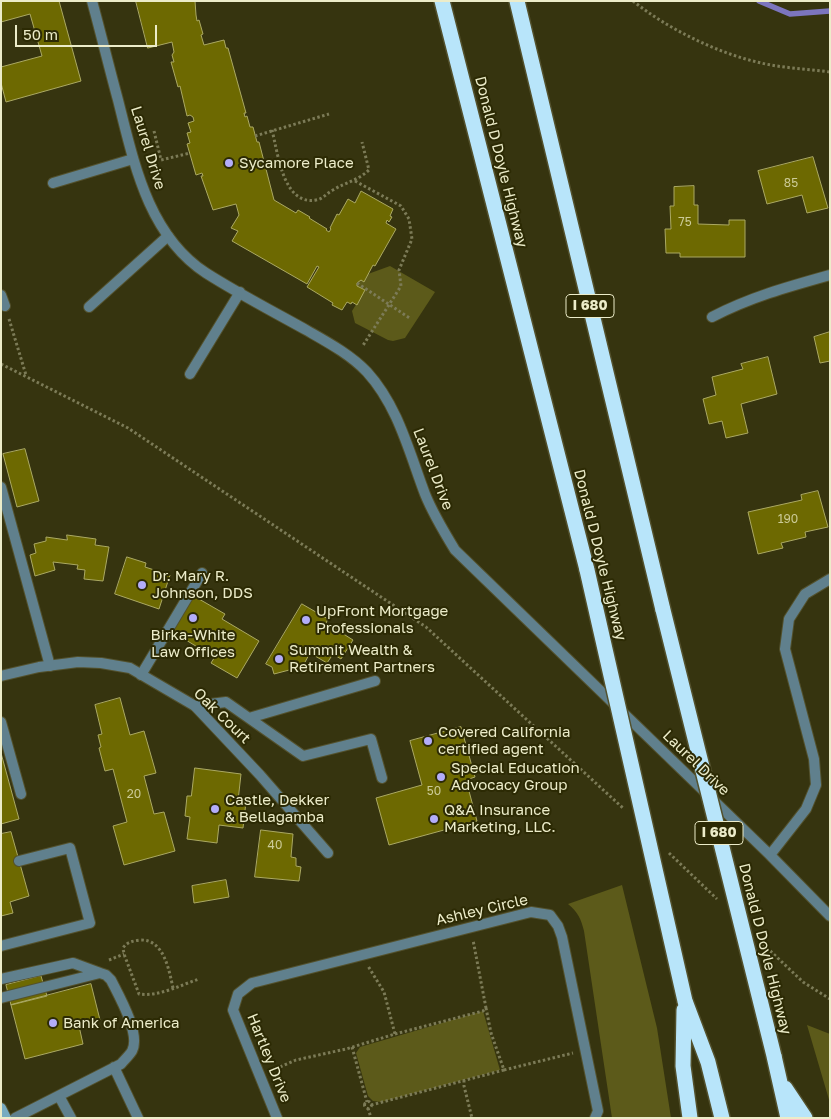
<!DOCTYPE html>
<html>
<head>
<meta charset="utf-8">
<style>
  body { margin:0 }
  #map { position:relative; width:831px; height:1119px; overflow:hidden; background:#36340f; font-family:"Golos Text",sans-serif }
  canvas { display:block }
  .frame { position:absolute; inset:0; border:2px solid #ececc9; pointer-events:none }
  .scale { position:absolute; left:15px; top:25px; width:142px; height:22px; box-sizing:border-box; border:2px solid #ececc9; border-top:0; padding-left:6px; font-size:15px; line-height:18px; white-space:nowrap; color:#ececc9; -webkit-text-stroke:4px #2c2a04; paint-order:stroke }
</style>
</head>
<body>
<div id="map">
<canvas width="831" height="1119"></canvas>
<div class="frame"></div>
<div class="scale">50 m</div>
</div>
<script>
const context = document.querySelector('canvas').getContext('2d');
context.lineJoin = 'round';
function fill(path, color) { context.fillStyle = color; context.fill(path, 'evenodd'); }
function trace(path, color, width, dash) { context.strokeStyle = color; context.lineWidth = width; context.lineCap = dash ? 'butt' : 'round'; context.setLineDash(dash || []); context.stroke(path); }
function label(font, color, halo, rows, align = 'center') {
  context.font = font + ' "Golos Text",sans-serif'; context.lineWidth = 4; context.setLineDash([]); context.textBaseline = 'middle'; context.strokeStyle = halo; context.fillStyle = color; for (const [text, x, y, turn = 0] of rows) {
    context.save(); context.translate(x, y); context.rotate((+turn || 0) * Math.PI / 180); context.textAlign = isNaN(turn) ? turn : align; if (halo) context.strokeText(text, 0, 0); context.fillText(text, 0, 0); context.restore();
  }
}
fill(new Path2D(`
  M390 266 435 292 405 338 393 341 388 340 355 323 352 311 365 290 357 286V283L361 280 364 281 368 274Z
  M622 885 657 1028 671 1118H612L584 931C581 919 578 912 568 904Z
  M483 1011 500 1070 381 1102 373 1101 368 1096 356 1053 360 1047Z
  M807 1025 830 1034V1103Z`), '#5c5a1a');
trace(new Path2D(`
  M759 1 790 14 830 11`), '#7c75be', 5.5);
const building = new Path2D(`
  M1 1H59L81 81 6 102 1 83V67L42 56 30 14 1 22Z
  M136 1H195L196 15 197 21 199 20 203 34 201 35 204 45 224 40 226 48H228L246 113H244L245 117 247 116 250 127H253L257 142H259L274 200 296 213 298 210 310 217 309 218 327 229 326 230 329 232 331 229 330 228 337 214 339 215 348 199 355 203 361 191 393 209 390 216 392 217 389 222 387 220 386 223 396 229 375 266 373 265 364 282 361 280 357 283V286L365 290 357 305 352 302 351 304 347 302 342 310 332 305 333 303 307 287 319 267 317 266 307 284 232 241 238 231 231 228 239 215 236 204 213 210 201 176H203L202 173 196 175 187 144 190 143 187 133 191 132 188 123 194 121 193 117 190 115 187 116 180 86 178 87 171 62H174L172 55 174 52 172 42 148 48Z
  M813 157 828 208 807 213 802 195 767 204 758 171Z
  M694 186V205H698V224L729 225V220H745V257H680V253H666L665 229H671L670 206H674V187Z
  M830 332V361L820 363 814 337Z
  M768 357 777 394 741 404 748 433 726 438 722 421 709 424 703 399 716 395 712 377 743 369 741 364Z
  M25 449 39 501 17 507 3 454Z
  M818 491 828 527 805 532 806 537 781 543 783 548 758 554 748 512 802 500 801 495Z
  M67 535 96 539 95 545 109 547 103 581 84 579 85 570 77 569 78 565 53 562 55 570 35 576 30 555 36 553 34 544 46 541V537L67 540Z
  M127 557 146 563 145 567 170 575 159 609 115 594Z
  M192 595 225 614 222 619 259 641 237 678 211 663 216 655 205 648 204 651 171 631Z
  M302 604 328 619 326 623 353 640 341 659 333 654 327 663 310 653 299 673 293 669 274 674 272 667 266 664Z
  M120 698 130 735 144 731 156 773 144 776 154 814 164 812 175 851 124 865 113 826 127 822 113 769 105 771 99 748 101 747 98 735 102 734 95 705Z
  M461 727 475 777 466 780 477 821 389 845 376 798 422 785 410 741Z
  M1 753 19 819 1 824Z
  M195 768 241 774 238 801 246 802 243 828 219 825 217 843 187 839 190 817 185 816 187 796H191Z
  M261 830 293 834 291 857 296 858V866L301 867 299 881 255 877Z
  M11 832 29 896 10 902 13 913 1 916V834Z
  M226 880 229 897 194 903 192 886Z
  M41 976 47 996 11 1005 6 985Z
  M91 984 100 1020 79 1026 83 1044 25 1059 11 1005Z`);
fill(building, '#6d6901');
trace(building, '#aba963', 1);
const lane = new Path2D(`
  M53 183 133 159
  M1 295 5 306 1 304
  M89 307 168 236
  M1 487 50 666
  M141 675 202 573
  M195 706 226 702 303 756 371 739 382 778
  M249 718 375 681
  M1 722 21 794
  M1 946 90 923 70 848 19 861
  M1 979 73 963 100 973
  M1 998 100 973 106 975 111 980C119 996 141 1034 132 1051 129 1056 124 1060 121 1064L15 1118
  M114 1067 138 1118
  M59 1096 71 1118`);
const street = new Path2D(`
  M92 1C101 34 109 67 118 100 134 163 148 235 206 273 239 294 274 312 308 331 329 343 351 355 367 372 398 406 409 452 425 494 433 514 444 532 455 550L770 855 830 916
  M712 317C751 297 787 287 830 275
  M190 374 240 292
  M1 676 39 667 78 662 101 663 130 668 195 706 260 775 328 853
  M770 855 806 809 816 785 814 759 785 649 789 619 805 594 830 579
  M277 1118 233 1010 238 994 252 983 531 912 550 915 558 926 562 937 598 1111 595 1118`);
const secondary = new Path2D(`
  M1 1108 6 1118`);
const highway = new Path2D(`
  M442 1 587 570
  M517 1 663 610
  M685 1001 708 1062 722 1118
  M684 1010 683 1066 690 1118
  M774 1056 788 1118
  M785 1088 805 1118`);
trace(lane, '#53512d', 12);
trace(street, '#53512d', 12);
trace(secondary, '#53512d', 12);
trace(highway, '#53512d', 18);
trace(new Path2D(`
  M633 1C668 29 717 53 761 63 783 68 807 69 830 72
  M272 130C278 153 283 206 316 200 323 199 327 193 333 190 346 182 357 181 369 170L362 142
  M154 131 161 160 190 153
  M255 136 329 114
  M355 181 401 206 409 219 412 239 399 270 401 286 362 347
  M357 283 411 319
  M9 319 26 375
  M1 364 128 428 426 627 624 809
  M669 853 717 899
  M763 944 803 982 830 999
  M109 960 124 954
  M173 988C169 970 164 939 140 940 133 941 127 942 123 948L124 954 139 994C158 997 181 985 199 979
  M395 1034 483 1011 486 1008 473 940
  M352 1047 367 1102
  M504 1070 573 1053
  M271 1071 296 1060 346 1049 395 1034 384 992 368 966
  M464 1080V1086L472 1118
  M364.5 1105a3.5 3.5 0 1 1 7 0a3.5 3.5 0 1 1-7 0Z
  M371 1105 504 1070 491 1033 486 1008
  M368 1108 371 1118`), '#7c7b57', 3, [2.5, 2.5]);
trace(lane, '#60808d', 10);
trace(street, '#60808d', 10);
trace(secondary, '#78abc1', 10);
trace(highway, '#b8e5fa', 15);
const highwayBridge = new Path2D(`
  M587 570 685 1001
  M663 610 774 1056`);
trace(highwayBridge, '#53512d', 18, []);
trace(highwayBridge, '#b8e5fa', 15);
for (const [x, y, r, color] of [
  [229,163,5,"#b3adf9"],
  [142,585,5,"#b3adf9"],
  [193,618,5,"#b3adf9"],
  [306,620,5,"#b3adf9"],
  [279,659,5,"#b3adf9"],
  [428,741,5,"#b3adf9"],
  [441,777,5,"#b3adf9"],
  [215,809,5,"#b3adf9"],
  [434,819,5,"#b3adf9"],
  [53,1023,5,"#b3adf9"]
]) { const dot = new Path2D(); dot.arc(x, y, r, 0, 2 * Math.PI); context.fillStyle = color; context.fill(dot); trace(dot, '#2c2a04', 2); }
label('12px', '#cccb97', null, [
  ["85",791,183],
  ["75",685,222],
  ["190",788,519],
  ["50",434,791],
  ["20",134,794],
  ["40",275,845]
]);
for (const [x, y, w] of [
  [590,306,48],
  [719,833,48]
]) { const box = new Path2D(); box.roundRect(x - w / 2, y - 11.5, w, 23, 4); context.fillStyle = '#2c2a04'; context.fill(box); trace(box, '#ececc9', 1); }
label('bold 14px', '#ececc9', null, [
  ["I 680",590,306],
  ["I 680",719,833]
]);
label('15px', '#ececc9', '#2c2a04', [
  ["Laurel Drive",148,148,73],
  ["Donald D Doyle Highway",501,162,76],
  ["Laurel Drive",433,469,69],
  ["Donald D Doyle Highway",600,555,76],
  ["Oak Court",222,716,44],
  ["Laurel Drive",696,763,44],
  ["Ashley Circle",482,910,-13],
  ["Donald D Doyle Highway",765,949,76],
  ["Hartley Drive",269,1058,68]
]);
label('15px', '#ececc9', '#2c2a04', [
  ["Sycamore Place",239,163],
  ["Dr. Mary R.",152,576],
  ["Johnson, DDS",152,593],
  ["UpFront Mortgage",316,611],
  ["Professionals",316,628],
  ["Birka-White",193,635,"center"],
  ["Law Offices",193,652,"center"],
  ["Summit Wealth &",289,650],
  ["Retirement Partners",289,667],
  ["Covered California",438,732],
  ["certified agent",438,749],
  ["Special Education",451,768],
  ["Advocacy Group",451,785],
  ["Castle, Dekker",225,800],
  ["& Bellagamba",225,817],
  ["Q&A Insurance",444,810],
  ["Marketing, LLC.",444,827],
  ["Bank of America",63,1023]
], 'left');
</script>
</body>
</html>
